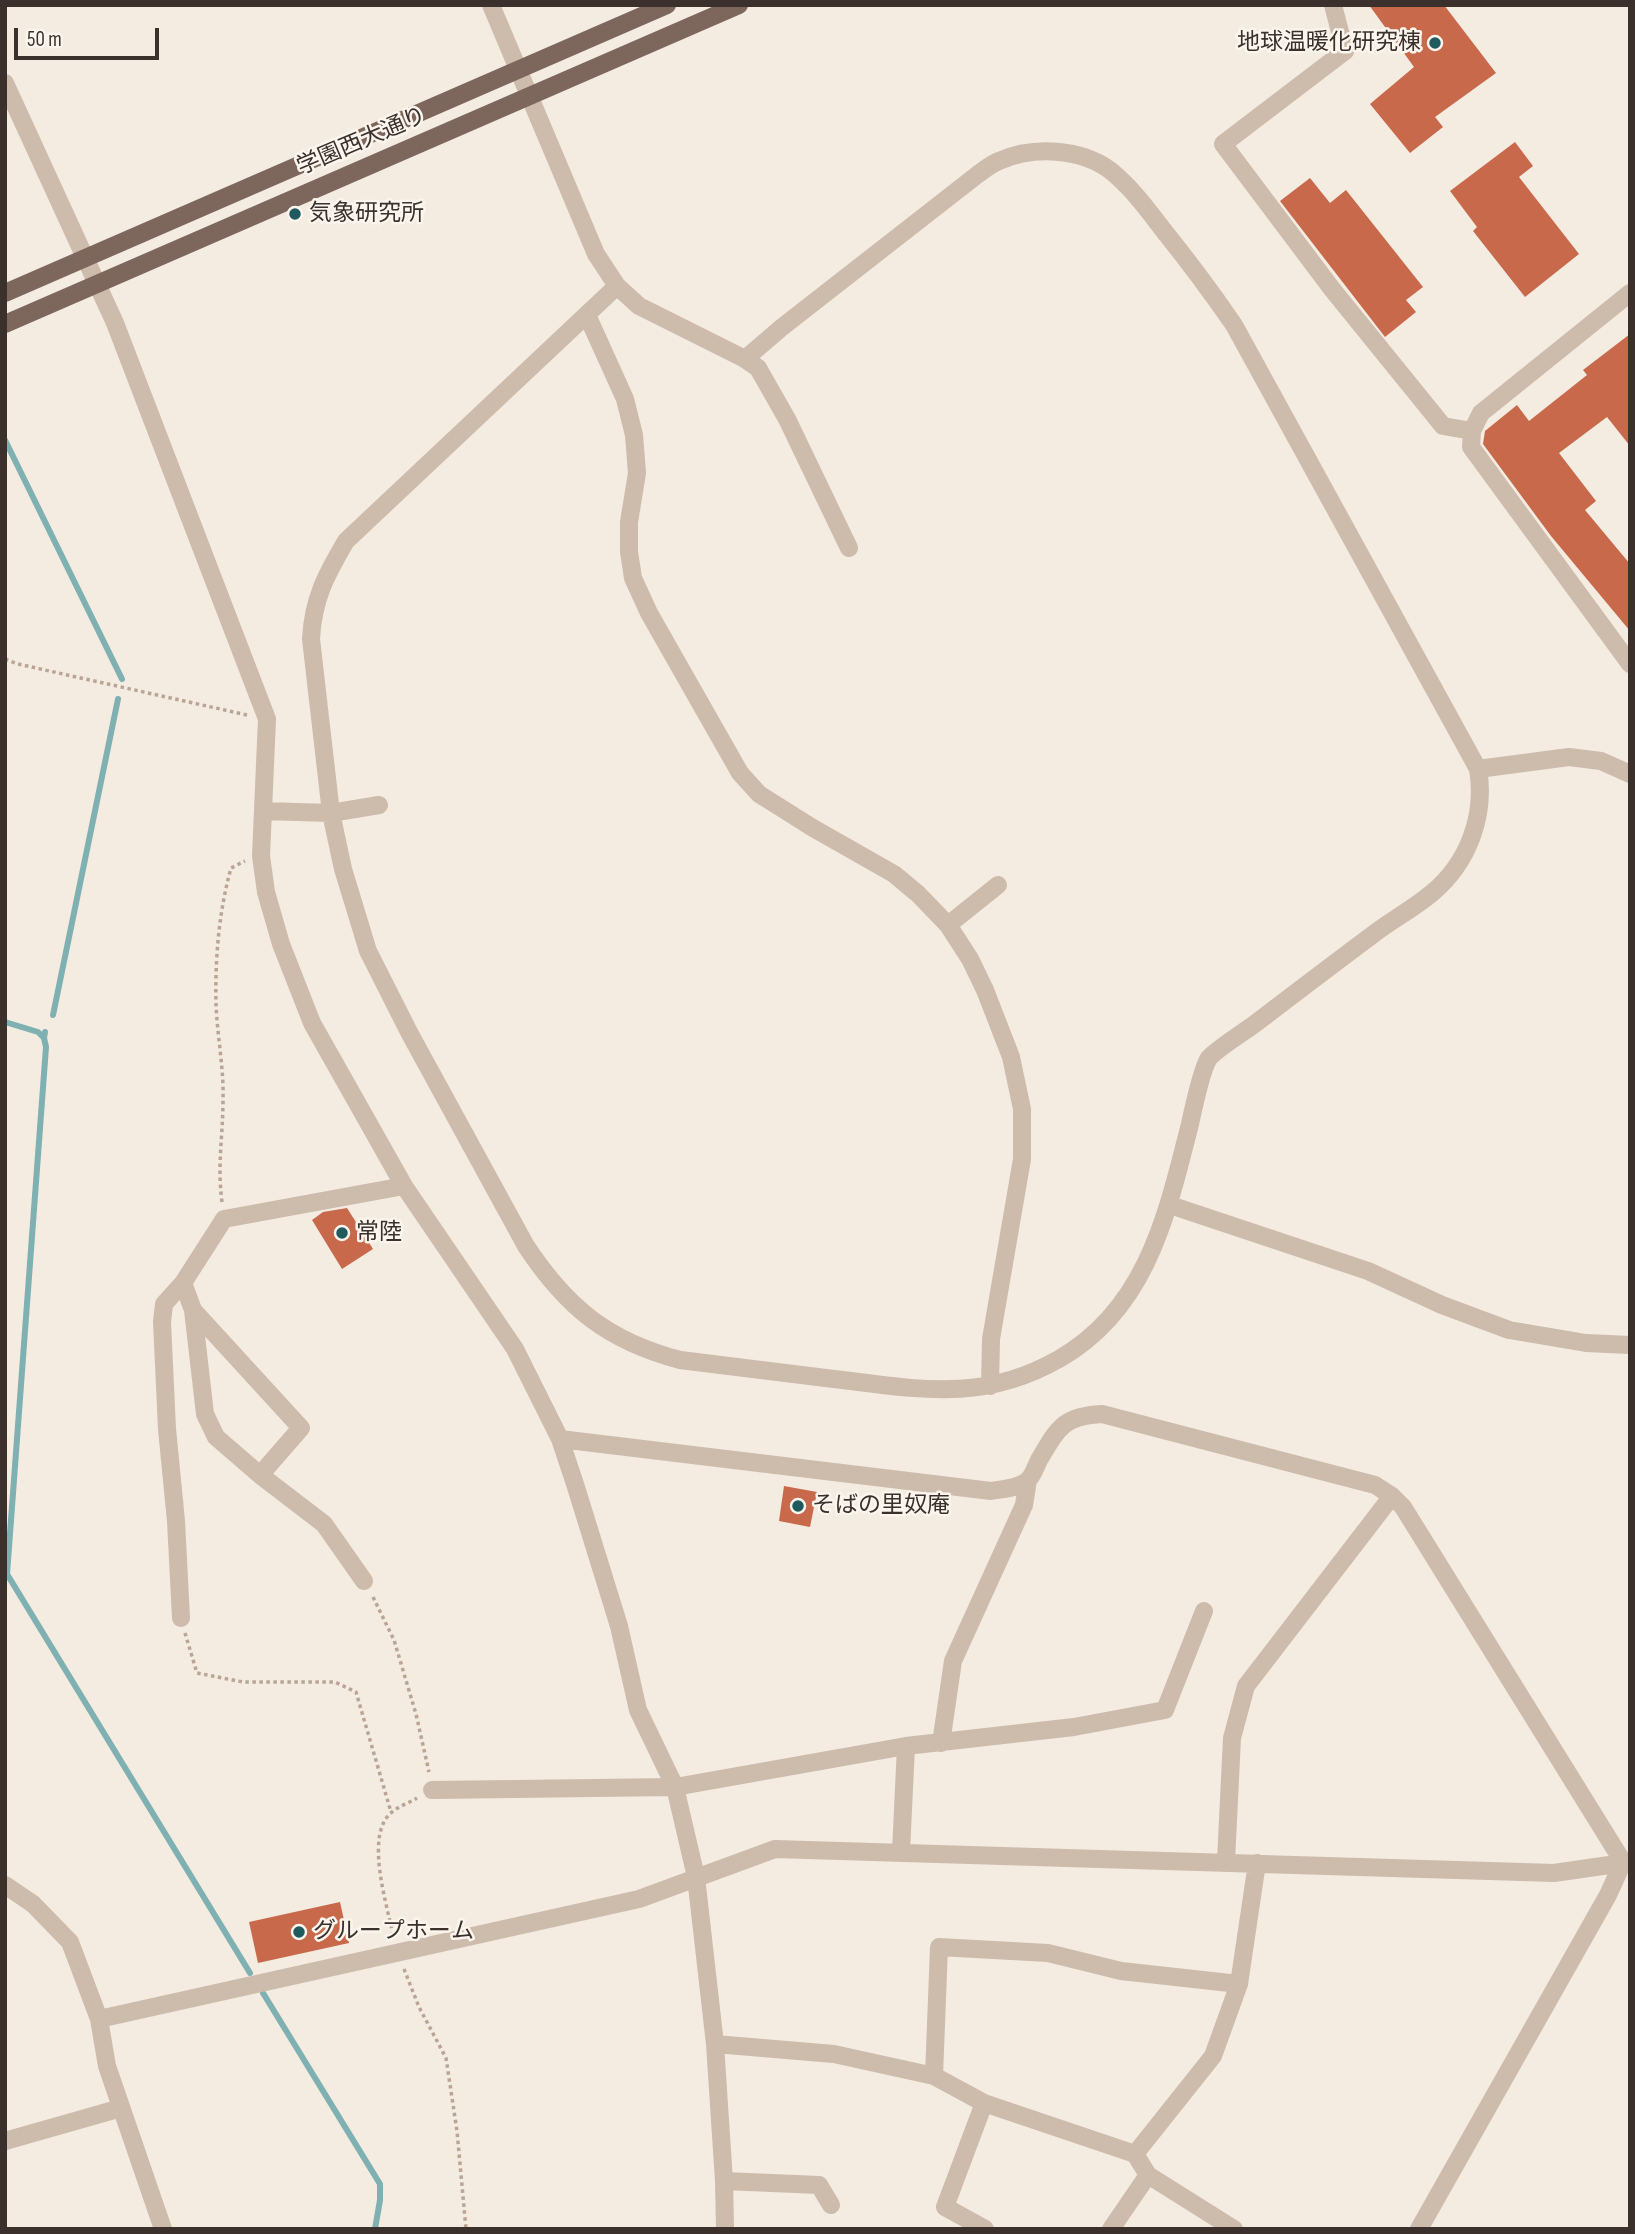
<!DOCTYPE html>
<html>
<head>
<meta charset="utf-8">
<style>
  body { margin:0 }
  #map { position:relative; width:1635px; height:2234px; overflow:hidden; background:#f4ebe1; font-family:"Sofia Sans Condensed",sans-serif }
  canvas { display:block }
  .frame { position:absolute; inset:0; border:7px solid #3b302b; pointer-events:none }
  .scale { position:absolute; left:14px; top:28px; width:145px; height:32px; box-sizing:border-box; border:4px solid #3b302b; border-top:0; padding-left:9px; font-size:21px; line-height:24px; white-space:nowrap; color:#3b302b; -webkit-text-stroke:5px #fbf5ee; paint-order:stroke }
</style>
</head>
<body>
<div id="map">
<canvas width="1635" height="2234"></canvas>
<div class="frame"></div>
<div class="scale">50 m</div>
</div>
<script>
const context = document.querySelector('canvas').getContext('2d');
context.lineJoin = 'round';
function trace(path, color, width, dash) { context.strokeStyle = color; context.lineWidth = width; context.lineCap = dash ? 'butt' : 'round'; context.setLineDash(dash || []); context.stroke(path); }
function fill(path, color) { context.fillStyle = color; context.fill(path, 'evenodd'); }
function label(font, color, halo, rows, align = 'center') {
  context.font = font + ' "Sofia Sans Condensed","Noto Sans JP",sans-serif'; context.lineWidth = 5; context.setLineDash([]); context.textBaseline = 'middle'; context.strokeStyle = halo; context.fillStyle = color; for (const [text, x, y, turn = 0] of rows) {
    context.save(); context.translate(x, y); context.rotate((+turn || 0) * Math.PI / 180); context.textAlign = isNaN(turn) ? turn : align; if (halo) context.strokeText(text, 0, 0); context.fillText(text, 0, 0); context.restore();
  }
}
trace(new Path2D(`
  M5 440 122 679
  M53 1015 118 699
  M5 1022 38 1032 44 1038
  M45 1032 44 1038 46 1047 7 1574 250 1973
  M263 1993 380 2184V2200L375 2229`), '#7fb0b2', 6);
fill(new Path2D(`
  M1369 5H1444L1496 73 1435 117 1443 127 1410 153 1370 104 1414 67Z
  M1515 142 1533 166 1519 177 1579 254 1525 297 1473 231 1477 227 1450 191Z
  M1310 178 1330 203 1346 190 1423 287 1406 300 1416 312 1385 337 1280 201Z
  M1630 334V446L1607 417 1559 453 1596 501 1585 510 1630 564V631L1551 536 1483 444 1485 431 1517 405 1529 421 1587 375 1583 370Z
  M347 1208 373 1249 342 1269 312 1220 323 1212Z
  M784 1486 817 1492 810 1527 779 1521Z
  M340 1902 349 1943 258 1963 249 1922Z`), '#c8694b');
trace(new Path2D(`
  M5 659 18 664 247 715
  M222 1202C217 1165 223 1136 223 1100 224 1068 217 1035 216 1003 215 958 219 911 231 868L245 861
  M373 1597 394 1640 416 1714 429 1772
  M185 1633 197 1673 243 1682H335L356 1692 391 1812
  M393 1935C387 1904 364 1834 392 1812 399 1806 409 1803 417 1798
  M404 1969 419 2007 446 2058 457 2131 466 2229`), '#b9a596', 3.5, [3.5, 3.5]);
trace(new Path2D(`
  M491 5 596 254 617 286 639 306 745 359 758 368 787 419 849 548
  M1333 5 1345 51 1223 144 1332 289 1443 426 1472 431
  M5 83 115 323 267 719 261 856 266 892 281 944 312 1023 404 1186 515 1349 560 1439 575 1484 619 1626 638 1710 675 1787 696 1877 715 2044 724 2181 725 2229
  M617 286 346 541C326 575 313 599 311 639L331 813 343 869 368 951 410 1034 526 1246C567 1308 608 1341 680 1360 731 1366 783 1373 834 1379 918 1389 982 1403 1059 1359 1147 1309 1167 1214 1190 1124 1193 1110 1202 1068 1209 1058 1218 1048 1244 1032 1256 1023 1294 994 1332 965 1371 936 1390 921 1413 909 1432 893 1468 863 1486 816 1478 769L1234 325C1212 293 1189 262 1164 231 1148 210 1132 188 1111 171 1081 148 1033 146 999 161 991 164 984 170 977 175L781 328 745 359
  M1630 293 1481 413 1472 431 1471 447 1630 664
  M587 315 625 399 634 435 637 473 629 522V552L633 578 649 613 740 773 759 794 813 828 894 874 918 894 948 925 970 959 985 990 1011 1057 1022 1109V1159L991 1339 990 1386
  M1478 769 1569 757 1601 761 1630 774
  M263 811 331 813 379 805
  M948 925 998 885
  M1170 1205 1368 1271 1442 1305 1509 1330 1586 1343 1630 1345
  M183 1283 193 1310 205 1414 216 1437 260 1475 324 1524 364 1581
  M193 1310 301 1428 260 1475
  M560 1439 991 1491C1002 1489 1020 1488 1028 1480 1033 1476 1036 1466 1039 1460 1058 1428 1063 1416 1102 1414L1375 1485 1392 1496 1403 1507 1623 1862 1608 1895 1419 2229
  M181 1618 176 1521 167 1429 162 1322 164 1304 183 1283 224 1219 404 1186
  M941 1743 953 1661 1024 1505 1028 1480
  M432 1790 675 1787 906 1746 1074 1727 1165 1710 1204 1611
  M901 1852 906 1746
  M1226 1861 1232 1738 1246 1686 1392 1496
  M5 1885 33 1904 70 1942 99 2019 107 2066 163 2229
  M99 2019 639 1899 775 1849 1554 1873 1630 1862
  M715 2044 834 2054 934 2076 984 2103 1135 2154
  M934 2076 939 1947 1048 1953 1121 1971 1239 1984
  M984 2103 945 2207 985 2229
  M5 2141 121 2108
  M1148 2175 1234 2229
  M724 2181 819 2185 831 2205
  M1111 2229 1148 2175 1135 2154 1213 2056 1239 1984 1257 1863`), '#cdbbac', 18);
trace(new Path2D(`
  M5 293 667 5
  M5 324 739 5`), '#7d675c', 18);
for (const [x, y, r, color] of [
  [1435,43,7,"#1f5a5e"],
  [295,214,7,"#1f5a5e"],
  [342,1233,7,"#1f5a5e"],
  [798,1506,7,"#1f5a5e"],
  [299,1932,7,"#1f5a5e"]
]) { const dot = new Path2D(); dot.arc(x, y, r, 0, 2 * Math.PI); context.fillStyle = color; context.fill(dot); trace(dot, '#fbf5ee', 2.5); }
label('23px', '#3b302b', '#fbf5ee', [
  ["地球温暖化研究棟",1421,43,"right"],
  ["気象研究所",309,214],
  ["常陸",356,1233],
  ["そばの里奴庵",812,1506],
  ["グループホーム",313,1932]
], 'left');
label('23px', '#3b302b', '#fbf5ee', [
  ["学園西大通り",362,142,-23]
]);
</script>
</body>
</html>
